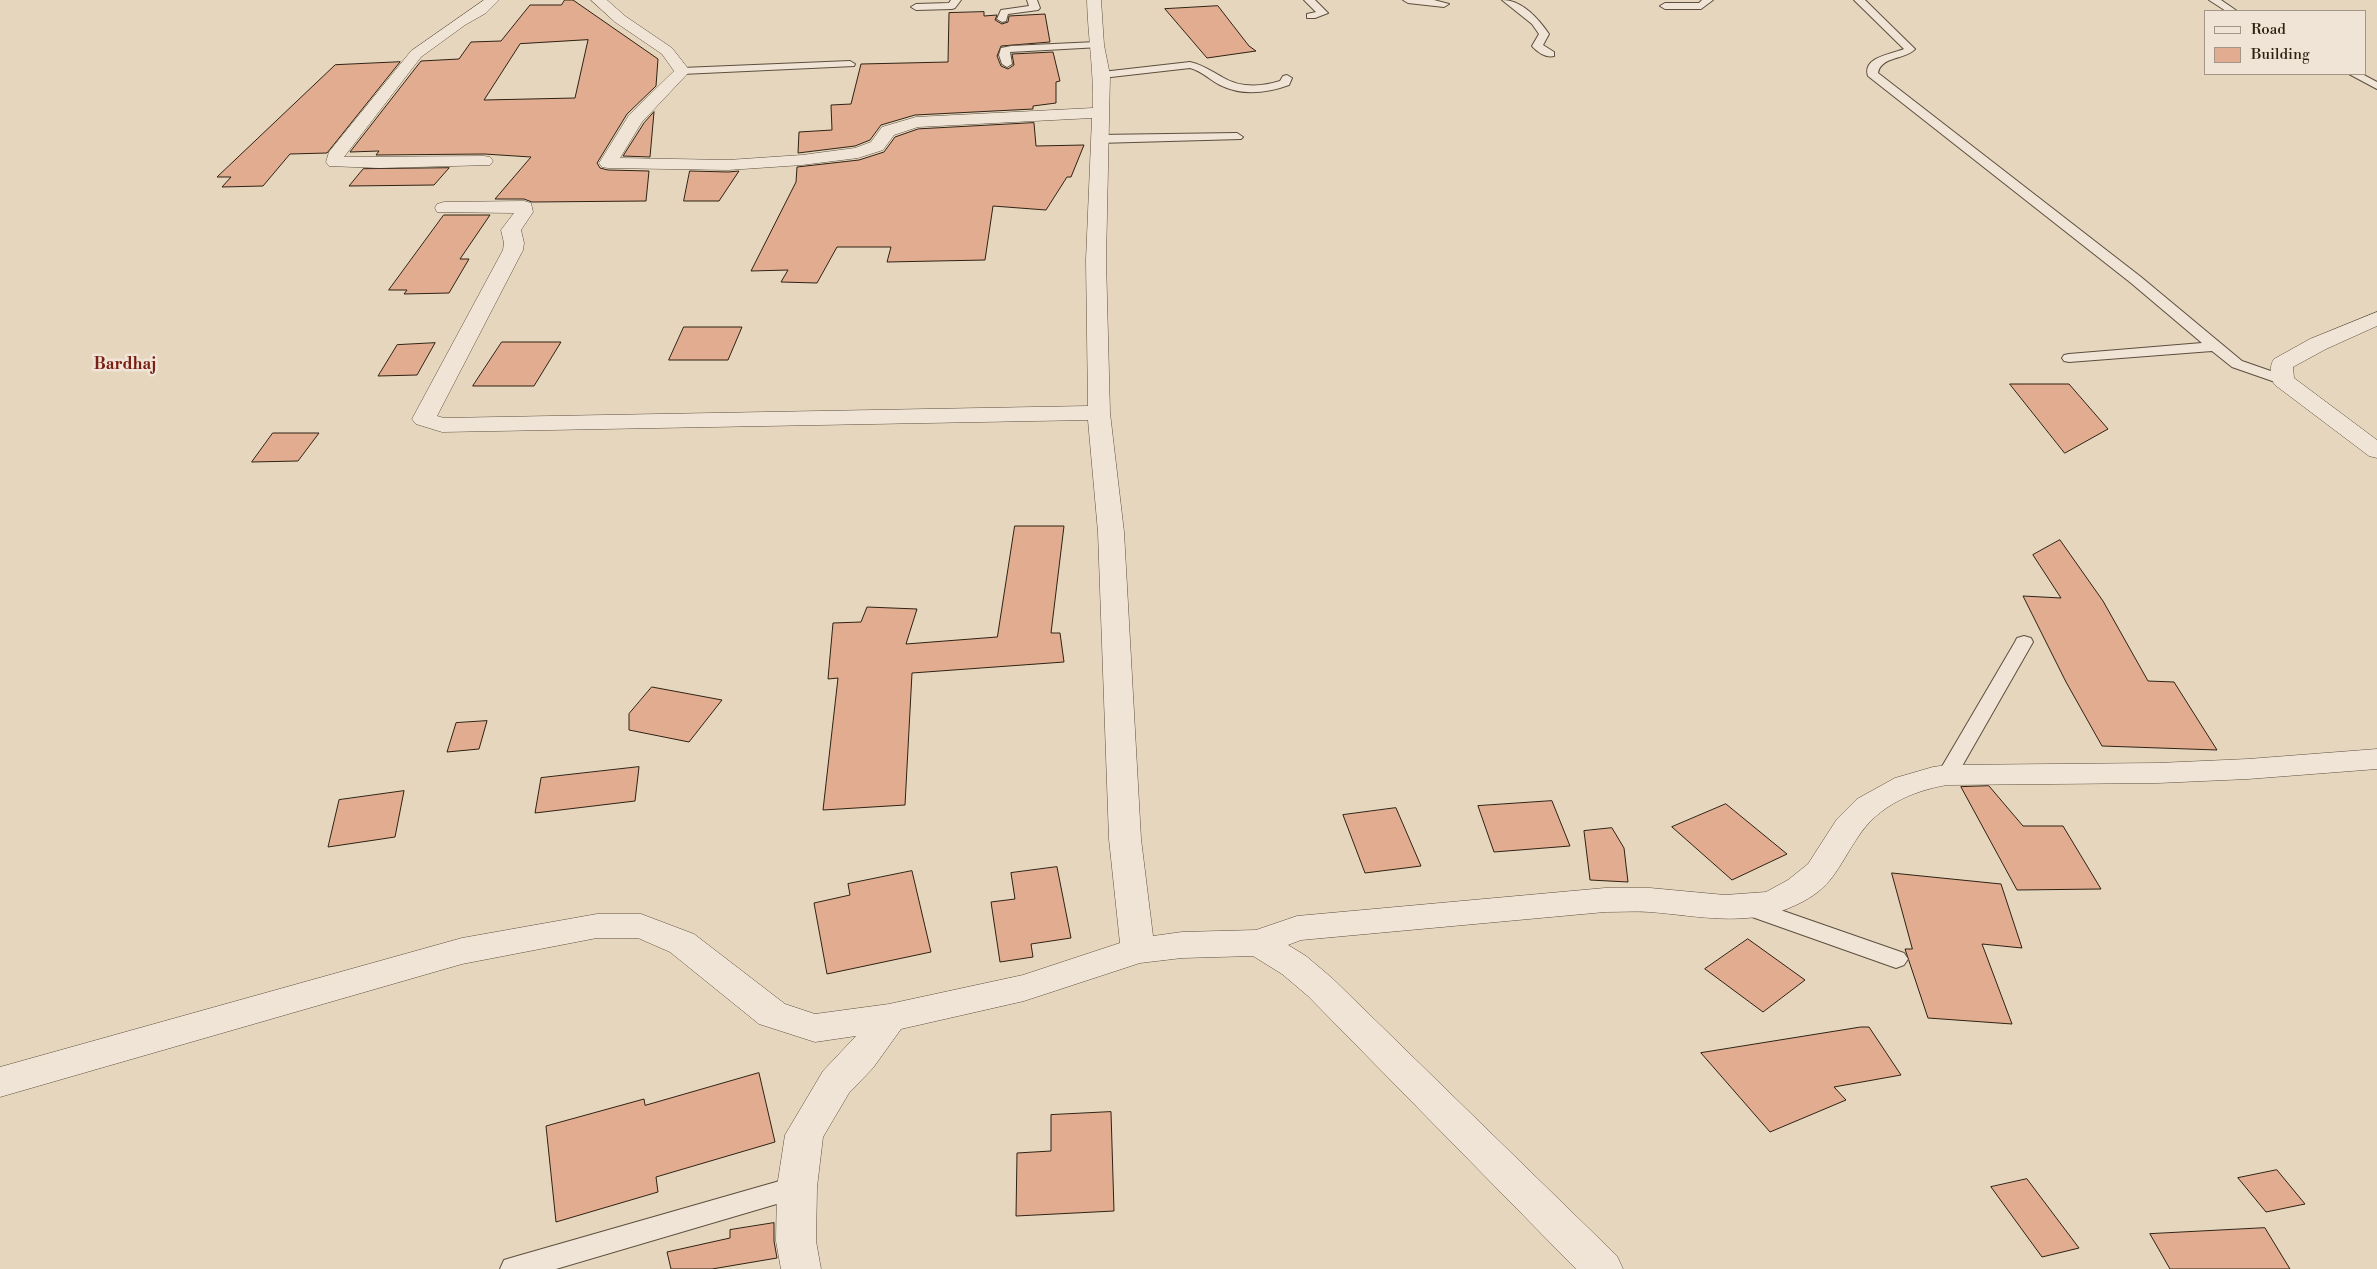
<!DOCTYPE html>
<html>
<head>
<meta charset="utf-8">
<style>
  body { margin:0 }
  #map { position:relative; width:2377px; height:1269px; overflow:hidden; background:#e6d6be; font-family:"Libre Bodoni",serif }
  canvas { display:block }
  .legend { position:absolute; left:2204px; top:10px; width:162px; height:65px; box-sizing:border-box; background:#efe4d5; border:1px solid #a29687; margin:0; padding:6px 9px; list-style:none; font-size:15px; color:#2e2213 }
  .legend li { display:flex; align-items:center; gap:10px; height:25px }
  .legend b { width:25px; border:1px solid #a29687 }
</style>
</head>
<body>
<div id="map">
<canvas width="2377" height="1269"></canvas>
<ul class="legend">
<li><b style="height:6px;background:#efe4d5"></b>Road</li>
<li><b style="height:14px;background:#e2ac90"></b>Building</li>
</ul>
</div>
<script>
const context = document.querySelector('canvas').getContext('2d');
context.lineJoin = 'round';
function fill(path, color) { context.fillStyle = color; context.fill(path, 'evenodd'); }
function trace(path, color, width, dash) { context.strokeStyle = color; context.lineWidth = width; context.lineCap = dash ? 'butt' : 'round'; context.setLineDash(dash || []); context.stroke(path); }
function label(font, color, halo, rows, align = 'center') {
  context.font = font + ' "Libre Bodoni",serif'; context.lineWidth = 5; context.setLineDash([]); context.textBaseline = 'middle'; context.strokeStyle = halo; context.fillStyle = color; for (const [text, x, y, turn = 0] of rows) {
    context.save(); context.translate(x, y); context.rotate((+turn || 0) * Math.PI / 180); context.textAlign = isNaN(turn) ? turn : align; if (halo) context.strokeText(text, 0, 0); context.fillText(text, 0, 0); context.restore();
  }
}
const building = new Path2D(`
  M565 0H573L658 59 656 86 627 114 597 163 600 168 608 170 649 171 646 201 532 202 524 199H495L531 157 484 154 376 155 379 151 350 152 421 61 459 59 471 42 501 41 530 5H561ZM588 40 575 98 484 100 520 44Z
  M1218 6 1249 46 1256 51 1207 58 1165 9Z
  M984 12V16L997 15 995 20 1002 24 1008 22 1009 16 1045 14 1050 42 1001 46 997 56 1001 66 1008 69 1014 65 1012 54 1053 52 1060 81 1056 82V103L1033 106V109L915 115 881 125 870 140 855 146 798 153 799 132 832 130 831 105 851 104 861 64 948 62 949 13Z
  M400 62 327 153 290 154 263 186 222 187 231 177H217L335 65Z
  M654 112 650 157 623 156 644 123Z
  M1034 123 1036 146 1084 145 1071 177H1067L1046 210 993 206 985 260 887 262 891 247H837L817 283 781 282 788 270 751 271 796 182 797 167 859 160 884 152 895 137 918 129Z
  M449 168 434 185 349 186 363 169Z
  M690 171 728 172 739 171 719 201H684Z
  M444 215H490L460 259H469L449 293 404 294 407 290H389Z
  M684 327H742L728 360H669Z
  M502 342H561L534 386H473Z
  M435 343 417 375 378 376 397 345Z
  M2010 384H2069L2108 429 2065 453Z
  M273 433H319L298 461 252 462Z
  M1015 526H1064L1051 633H1060L1064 662 912 673 905 805 823 810 838 678 828 679 833 623 861 622 867 607 917 609 906 644 997 637Z
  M2060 540 2103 601 2148 681 2174 682 2217 750 2102 746 2066 682 2023 596 2061 598 2033 555Z
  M652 687 722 700 689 742 629 730V714Z
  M487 721 479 749 447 752 456 723Z
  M639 767 635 801 535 813 541 778Z
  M1989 786 2023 826H2063L2101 889 2017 890 1961 787Z
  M404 791 395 837 328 847 339 800Z
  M1552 801 1570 846 1494 852 1478 806Z
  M1726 804 1787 854 1732 880 1672 827Z
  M1396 808 1421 866 1365 873 1343 815Z
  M1612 828 1624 848 1628 882 1590 880 1584 831Z
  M1057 867 1071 938 1031 944 1033 957 1000 962 991 902 1015 899 1011 873Z
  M912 871 931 952 827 974 814 903 850 895 848 884Z
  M1892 873 2001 884 2022 948 1982 944 2012 1024 1928 1018 1905 949H1912Z
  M1748 939 1805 980 1763 1012 1705 969Z
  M1861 1027H1869L1901 1075 1834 1087 1846 1100 1770 1132 1701 1053Z
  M759 1073 775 1142 656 1177 658 1192 556 1222 546 1126 644 1099 645 1105Z
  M1111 1112 1114 1211 1016 1216 1017 1153 1051 1151V1115Z
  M2277 1170 2305 1204 2266 1212 2238 1178Z
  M2027 1179 2079 1248 2042 1257 1991 1187Z
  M774 1223V1241L777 1258 712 1269H671L667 1252 730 1238V1230Z
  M2265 1228 2290 1269H2170L2150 1234Z`);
fill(building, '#e2ac90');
trace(building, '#2e2213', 1);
const lane = new Path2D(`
  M951 0H961L955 8 952 9 916 10 911 7 916 4 949 3Z
  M1027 0H1037L1040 8 1038 10 1008 14 1006 21 1002 22 997 19 1001 10 1029 6Z
  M1304 0H1315L1328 13 1315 18H1307V14L1316 12Z
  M1403 0H1434L1449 4 1444 7 1408 3Z
  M1502 0C1522 0 1538 18 1549 34L1543 45 1554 52V56C1546 58 1537 52 1532 46L1539 34 1532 24Z
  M1702 0H1713L1701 9H1665L1660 6 1665 3H1699Z
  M1854 0H1865L1915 49C1905 60 1881 56 1878 73L2141 277 2242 361 2288 377 2291 380 2288 383H2278L2232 367 2212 351 2069 362 2064 361 2062 358 2064 355 2069 354 2202 343 2131 283 1868 76C1862 57 1892 54 1904 49Z
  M2209 0H2221L2237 11H2226Z
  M1096 42 1101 45 1100 47 1010 52 1012 64 1007 67 1002 64 999 55 1001 48 1011 46Z
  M850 61 855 64 854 66 682 74 677 71 682 68Z
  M1190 62C1203 65 1211 71 1222 77 1240 88 1261 87 1280 81L1283 76 1287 75 1292 78 1289 85C1267 93 1242 96 1220 85 1210 80 1202 71 1190 68L1102 78 1097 75 1102 72Z
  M2349 74H2362L2377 82V89Z
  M1237 133 1243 137 1241 139 1098 143 1092 139 1098 135Z
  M2024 636 2031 638 2033 642 1957 775 1954 780 1947 782 1940 780 1937 775 2015 642 2017 638Z
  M1746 898 1904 953 1908 959 1904 965 1896 968 1738 912 1735 906 1738 900Z
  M797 1176 806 1179 810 1187 806 1195 797 1198 556 1269H500L504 1260 514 1257Z`);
const street = new Path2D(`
  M484 0H499L486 13 465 25 421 57 344 157 484 156 490 157 493 161 490 165 379 168 329 166 326 162 329 152 411 51Z
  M591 0H607L625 16 672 48 690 71 642 122 620 158 728 160 802 155 855 148 871 142 882 127 916 117 1093 108C1094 72 1088 37 1087 0H1101L1104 45 1110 75 1106 260 1110 413 1124 532 1141 839 1153 936 1182 932 1256 930 1297 916 1605 888H1650L1725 895 1766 892 1788 880 1808 864 1837 819 1857 799 1895 778 1933 767 1947 765 2158 763 2248 759 2377 749V769L2248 779 2158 783 1947 785C1912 791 1878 806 1858 837 1837 868 1833 888 1796 905 1749 928 1700 916 1650 912 1635 911 1620 912 1605 912L1301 940 1288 945 1306 956 1332 978 1617 1256 1623 1269H1576L1308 996 1282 974 1253 956 1182 958 1140 963 1024 1001 901 1029 873 1068 849 1093 823 1137 817 1187 816 1241 821 1269H781L776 1241 777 1187 785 1135 823 1071 856 1036 815 1042 759 1024 670 952 638 938H597L462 964 0 1097V1067L462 938 597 914H641L694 934 785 1004 815 1014 889 1004 1023 975 1120 943 1109 839 1098 532 1088 420 442 432 416 424 412 419 503 250 504 243 501 230 514 213 437 212 435 208 437 204 444 202 524 201 531 203 533 212 521 230 524 243 523 250 437 416 444 418 1088 406 1086 260 1092 118 918 127 894 135 883 150 858 158 802 165 728 170 608 168 602 167 599 163 629 115 674 71 662 54 615 22Z
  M2377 312V326L2326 349 2293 367 2294 378 2377 440V458L2369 456 2275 385C2270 378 2269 366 2274 359L2310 339Z`);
trace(lane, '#5c4f3e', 2);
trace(street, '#5c4f3e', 1);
fill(lane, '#efe4d5');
fill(street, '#efe4d5');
label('bold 16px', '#7a1f14', '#efe4d5', [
  ["Bardhaj",125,365]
]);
</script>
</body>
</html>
